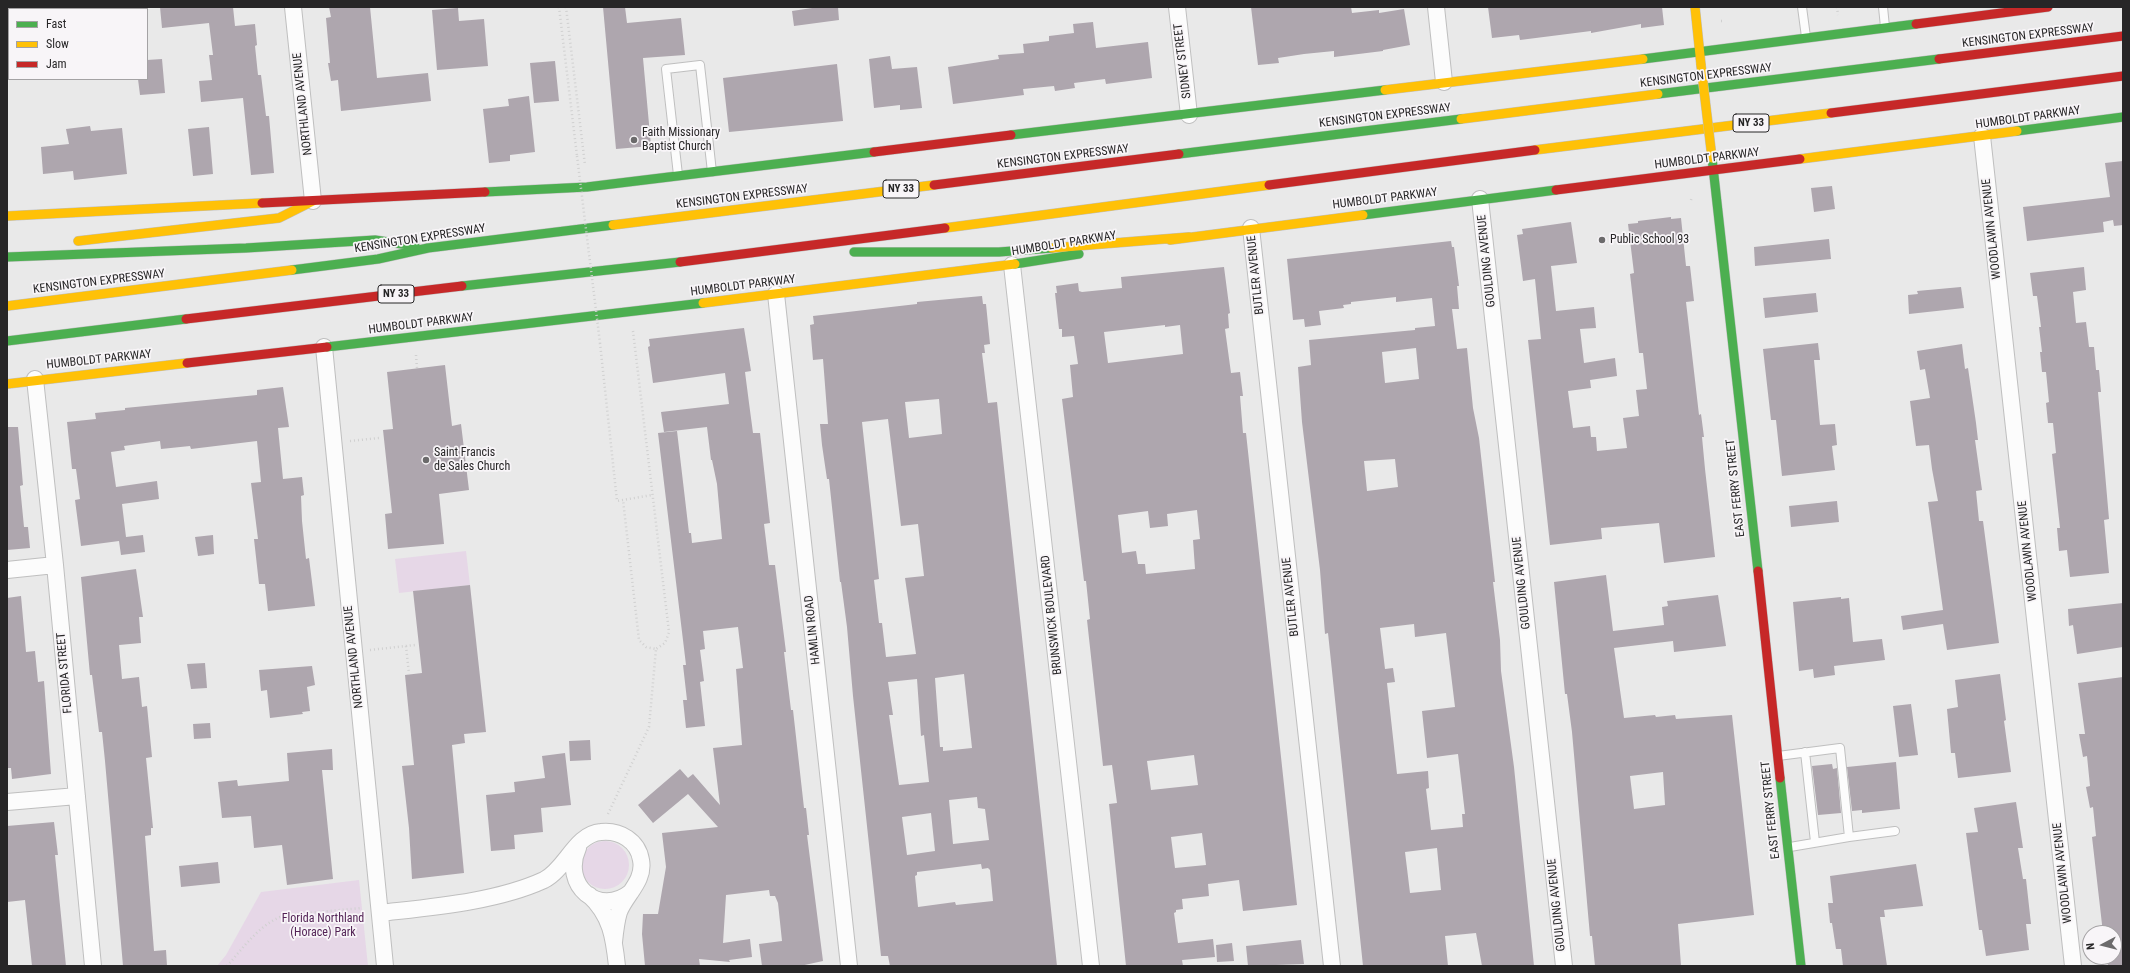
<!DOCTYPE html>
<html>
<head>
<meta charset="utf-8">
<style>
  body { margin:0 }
  #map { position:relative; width:2130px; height:973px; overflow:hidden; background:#e9e9e9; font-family:"Roboto Condensed",sans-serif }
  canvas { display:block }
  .frame { position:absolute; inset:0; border:8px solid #272627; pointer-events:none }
  .legend { position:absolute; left:8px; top:8px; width:140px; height:72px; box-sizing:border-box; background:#f8f5f8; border:1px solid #a4a2a4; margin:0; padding:5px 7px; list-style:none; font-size:12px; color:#272627 }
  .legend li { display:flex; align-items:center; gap:8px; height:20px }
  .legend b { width:20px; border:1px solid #a4a2a4 }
  .north { position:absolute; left:2082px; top:925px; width:40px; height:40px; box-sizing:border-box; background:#f8f5f8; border:1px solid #a4a2a4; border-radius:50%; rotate:263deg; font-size:11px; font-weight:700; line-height:16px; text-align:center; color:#272627 }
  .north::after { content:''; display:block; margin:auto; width:14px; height:18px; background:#6b6a6b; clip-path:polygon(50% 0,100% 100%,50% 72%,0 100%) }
</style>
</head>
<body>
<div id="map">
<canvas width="2130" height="973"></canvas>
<div class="frame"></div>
<ul class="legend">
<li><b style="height:5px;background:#4caf50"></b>Fast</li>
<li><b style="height:5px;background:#ffc107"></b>Slow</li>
<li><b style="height:5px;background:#c62828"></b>Jam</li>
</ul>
<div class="north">N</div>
</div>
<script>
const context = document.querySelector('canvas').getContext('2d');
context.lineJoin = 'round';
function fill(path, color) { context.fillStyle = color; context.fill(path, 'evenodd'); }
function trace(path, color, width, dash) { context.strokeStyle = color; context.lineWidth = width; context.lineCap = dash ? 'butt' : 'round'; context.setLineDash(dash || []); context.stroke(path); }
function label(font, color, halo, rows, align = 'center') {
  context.font = font + ' "Roboto Condensed",sans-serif'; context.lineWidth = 3.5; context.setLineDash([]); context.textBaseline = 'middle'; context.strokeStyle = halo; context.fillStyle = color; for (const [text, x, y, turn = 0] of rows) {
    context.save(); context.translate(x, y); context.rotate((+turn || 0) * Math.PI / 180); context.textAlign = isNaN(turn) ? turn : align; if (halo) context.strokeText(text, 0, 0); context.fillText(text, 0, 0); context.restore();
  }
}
fill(new Path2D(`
  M466 551 470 585 399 593 395 559Z
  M581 865a24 24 0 1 1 48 0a24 24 0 1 1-48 0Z
  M359 880 368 966H217L226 955 261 892Z`), '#e6d7e7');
fill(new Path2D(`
  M160 7H233L235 26 255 24 257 45 255 46 258 75H261L266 116H269L274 173 251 175 243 98 201 102 199 81 212 80 209 55H213L209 23 162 28Z
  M329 7H370L377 78 428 73 431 101 341 111 338 80 331 81 328 63H330L326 18 331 17Z
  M603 7H625L627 23 681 18 685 55 643 58 651 146 616 149Z
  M819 7H838L839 20 794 26 792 11Z
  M1251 7H1351L1352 13 1379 10V13L1404 9 1410 45 1383 50V51L1334 57V51L1304 54 1278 58 1279 63 1258 65Z
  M1488 7H1662L1664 25 1641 28V24L1591 33V31L1520 40 1519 35 1492 38Z
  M458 8 459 21 484 19 488 66 437 70 432 10Z
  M1093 22 1096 48 1148 42 1152 78 1106 84 1105 79 1074 83 1075 88 1055 91 1054 86 1023 89 1024 95 953 104 948 67 999 59 998 55 1024 53 1023 44 1049 41V36L1074 33 1073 24Z
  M890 56 892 69 917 67 922 108 900 110V105L874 108 869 59Z
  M162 59 165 93 140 95 138 79H147V60Z
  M555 61 559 101 534 103 530 63Z
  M837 64 843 121 729 132 723 78Z
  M529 96 535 152 510 155V161L489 163 483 109 509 106 508 99Z
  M90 126 91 131 122 128 127 174 74 180 73 171 43 174 41 147 69 144 66 129Z
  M209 127 213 174 193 176 188 129Z
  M2123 161V225L2114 226 2113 220 2103 222 2104 232 2027 241 2023 207 2110 197 2105 163Z
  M1832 186 1835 209 1814 212 1811 188Z
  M1671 217V219L1681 218 1686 266H1690L1694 301 1686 302 1699 415 1701 414 1704 437H1702L1705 469 1715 557 1664 563 1659 523 1601 528 1602 539 1550 545 1528 340 1541 339 1535 279 1523 281 1517 235 1523 234 1522 229 1571 222 1577 263 1551 266 1556 311 1594 307 1596 328 1580 329 1584 363 1615 358 1617 376 1590 380 1591 388 1568 391 1573 428 1590 426 1591 437H1596L1597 451 1627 448 1623 418 1639 416 1636 390 1647 389 1643 353H1639L1630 274 1634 273 1628 224 1638 223V221Z
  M1829 239 1831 259 1755 266 1754 247Z
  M1451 241 1452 247H1454L1459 286H1457L1459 309H1452L1457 349 1467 348 1473 408 1479 438 1495 582H1493L1500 640 1501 671 1514 767 1534 966H1482L1476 933 1445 936 1448 966H1363L1328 633 1325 634 1320 570 1302 422 1298 367 1311 365 1309 340 1415 330V328L1435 326 1432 298 1396 302V297L1351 302V304L1343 305 1344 308 1319 311 1321 325 1305 327 1304 319 1293 320 1287 259ZM1416 348 1419 379 1385 383 1382 352ZM1395 459 1398 487 1367 491 1364 461ZM1414 624 1415 637 1446 633 1455 707 1422 711 1427 758 1458 754 1465 814H1462L1463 827 1431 830 1426 789 1429 788 1428 771 1397 774 1387 683 1395 682 1393 668 1385 669 1380 628ZM1437 848 1441 890 1410 893 1405 852Z
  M1224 267 1230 313 1228 314 1229 328 1225 329 1231 373 1240 372 1243 396H1240L1243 433H1246L1297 905 1243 911 1239 880 1208 884 1209 896 1182 899 1183 909 1176 910V912L1174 913 1178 943 1213 939 1215 957 1182 960 1183 966H1126L1109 804 1117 803 1112 765 1103 766 1087 620 1090 619 1086 581H1084L1080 548 1062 399 1073 397 1070 365 1078 364 1074 336 1062 337V329H1059L1055 293H1057L1056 286 1078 283 1079 291 1082 292 1122 288 1121 277ZM1165 325V327L1180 325 1183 354 1108 363 1104 332ZM1197 510 1200 539 1193 540 1195 569 1146 574 1145 564H1138L1136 551 1122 553 1118 515 1148 511 1150 528 1168 526 1167 514ZM1194 755 1198 785 1151 790 1147 761ZM1202 833 1206 865 1175 868 1171 837Z
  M2084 267 2086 290 2073 292 2076 323 2086 322 2089 347H2094L2096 370H2099L2101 392H2098L2109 519 2104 520 2109 573 2070 577 2067 550 2059 551 2057 528H2060L2052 454 2056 453 2053 423H2048L2046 403 2049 402 2046 372H2042L2040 352H2042L2039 327H2041L2037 296H2033L2030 273Z
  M1961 287 1964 308 1909 314 1908 295 1918 294 1917 291Z
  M1816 293 1818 312 1765 318 1763 298Z
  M982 296 983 304H986L990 344 984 345 985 353H982L988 403 997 402 1057 966H890L888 956H881L853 696 847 627 841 582H840L829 479H827L822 445 820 424H828L823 359 813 360 810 325 814 324 813 316 917 304V302ZM939 399 942 434 909 438 905 402ZM888 419 901 526 918 524 924 576 905 578 916 654 886 657 882 623H879L874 580 879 579 862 422ZM964 674 972 748 943 751V747H940L935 678ZM917 679 921 736 924 735 929 782 899 785 889 715H893L888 682ZM977 797 978 808 985 809 989 840 953 844 949 800ZM931 813 935 851 907 855 902 817ZM981 864 982 869 988 868 990 870 993 901 956 905 955 902 918 907 915 876 917 875V872Z
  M744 328 751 371 745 372 749 403 753 433H760L770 523 764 524 769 565H775L786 652H784L791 710H793L804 808H806L809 835H807L823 961 800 966H762L759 944 782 941 778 903 775 896H770L769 890 726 895 723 943 750 939 752 957 729 960 730 962 699 959 700 966H645L642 934 643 914H658L666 867 662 833 718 827 688 794 653 823 638 805 680 769 688 778 693 774 720 805 713 748 742 745 736 669 743 668 738 627 703 631 705 649 700 650 704 681 700 682 705 726 686 728 683 700H687L683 665H686L658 433 677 431 689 533H691L692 543 722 539 717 484 712 460H711L707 427 664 432 661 412 729 404 725 373 653 383 648 347 650 346 649 339Z
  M1818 343 1820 360H1814L1820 425 1835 424 1837 445 1832 446 1835 470 1782 476 1776 420H1771L1763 349Z
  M1962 344 1965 369 1968 368 1976 423 1978 440H1975L1982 490 1976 491 1979 521H1983L1999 643 1947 650 1943 624 1903 630 1901 616 1943 610 1928 502 1938 501 1932 469 1929 445 1916 446 1910 401 1930 398 1925 369 1920 370 1917 351Z
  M445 365 452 426 461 424 469 490 439 494 444 544 388 549 385 514 392 513 383 430 393 429 387 372Z
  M283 387 289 427 278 428 283 479 302 477 304 495 301 496 302 521 306 559 309 558 315 606 268 611 265 584H259L254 539H258L251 483 261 482 257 441 191 449 190 446 161 449 160 441 124 446 125 450 111 452 116 487 157 481 159 499 122 504 126 537 143 535 145 552 121 555 119 541 81 546 75 500 80 499 76 469H72L67 422 96 419 95 413 125 410V408L257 395V390Z
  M7 427H18L23 485 20 486 24 527H28L30 548 7 550Z
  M1837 501 1839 522 1791 527 1789 506Z
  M213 535 214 554 198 556 195 537Z
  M136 569 143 617H139L141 643 119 645 122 679 139 677 142 707 147 706 152 757 146 758 153 828H151V835L145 836 154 951 166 950 167 966H123L105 761 102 732H99L92 675H90L81 577Z
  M1606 575 1613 631 1664 625 1662 607 1668 606 1667 601 1718 595 1726 646 1674 652 1673 641 1614 648 1624 718 1655 715 1656 717 1675 715 1676 719 1732 715 1754 915 1678 924 1681 966H1595L1592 936H1590L1572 732 1567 694H1565L1554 582ZM1663 772 1665 805 1634 809 1630 776Z
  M470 585 486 732 464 734 465 743 452 745 464 873 412 879 409 828 402 766 414 765 405 675 422 673 413 591Z
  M21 596 26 652 35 651 38 682 44 681 51 774 12 779 11 768H7V598Z
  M1841 597V599L1849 598 1853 642 1882 639 1885 660 1834 666 1835 675 1814 678 1813 669 1799 671 1793 602Z
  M2123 603V647L2077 654 2073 625 2069 626 2068 609Z
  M205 663 207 688 191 689 187 664Z
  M312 666 315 685 307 687 310 711 302 712 303 714 270 718 267 690 261 691 259 670Z
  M2000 674 2006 720 2004 721 2011 772 1958 778 1955 753H1951L1947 709 1958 707 1955 680Z
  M2123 677V966H2108L2107 957H2114V933H2103L2092 837 2096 836 2093 807 2090 808 2086 787 2090 786 2087 756 2083 757 2079 734H2085L2078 683Z
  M1911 704 1918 755 1899 757 1893 706Z
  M210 723 211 738 194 739 193 724Z
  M590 740 591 760 570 761 569 741Z
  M332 749 333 770H322L333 879 287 885 282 845 254 848 251 816 222 818 218 782 237 780 238 786 289 781 287 753Z
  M565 753 571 805 541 808 543 832 514 835 515 849 491 851 486 795 515 792 514 782 545 778 542 756Z
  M1896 762 1900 809 1862 813V810L1852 811 1847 767Z
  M1832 764 1833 769 1837 768 1841 813 1818 815 1812 766Z
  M2016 802 2023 848H2018L2023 879H2026L2031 924H2026L2029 950 1986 956 1982 930H1979L1966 833 1978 832 1974 808Z
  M54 822 58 855H55L66 966H32L25 900 7 902V826Z
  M218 862 220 883 181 887 179 866Z
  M1916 864 1923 906 1884 910 1885 917H1880L1887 966H1843L1841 949H1836L1832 923H1830L1828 903H1833L1830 876Z
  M1301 940 1304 964 1248 966 1246 946Z
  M1232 943 1234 961 1217 962 1216 945Z`), '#aea6ae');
const lane = new Path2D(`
  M1802 7 1806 37
  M1883 7 1885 27
  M678 175 666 69 700 65 712 172
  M1805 752 1815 842
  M1778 756 1840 748 1849 837 1790 847
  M1849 837 1895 831`);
const street = new Path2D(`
  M293 7 313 201
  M1177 7 1189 115
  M1436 7 1444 82
  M1982 136 2073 966
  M1480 199 1564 966
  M1251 228 1332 966
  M1012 265 1091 966
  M776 294 849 966
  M324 347 385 966
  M35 379 55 565 93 966
  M7 570 55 565
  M7 802 77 796
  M578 848C561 885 599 918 631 892
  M589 895C611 915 614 938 617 966
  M380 913C432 907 496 902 544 880 566 869 575 834 601 832 620 830 638 841 641 860 645 881 626 894 619 912 616 922 615 932 614 942`);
const fast = new Path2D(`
  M1643 59 1916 24
  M1658 94 1939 59
  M2017 131 2123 117
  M1011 135 1385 90
  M1179 154 1461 119
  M1712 158 1758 571
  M485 192 587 187 874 152
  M1363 215 1556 190
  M854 252H999L1052 248
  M7 257 246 248 375 240 415 246
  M1015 264 1079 254
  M292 270 378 259 428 248 613 225
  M462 286 680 262
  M7 341 186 319
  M327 347 703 303
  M1780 778 1801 966`);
const slow = new Path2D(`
  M1695 7 1701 65
  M1385 90 1643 59
  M1461 119 1658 94
  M1535 150 1831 113
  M1800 159 2017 131
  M7 216 262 203
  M613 225 934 185
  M945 228 1269 185
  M1170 240 1363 215
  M78 241 279 218 313 201
  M1052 248 1189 237
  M703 303 1015 264
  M7 306 292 270
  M7 384 187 363`);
const jam = new Path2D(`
  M1916 24 2048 7
  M1939 59 2123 36
  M1831 113 2123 76
  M874 152 1011 135
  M934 185 1179 154
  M1269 185 1535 150
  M1556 190 1800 159
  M262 203 485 192
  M680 262 945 228
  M186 319 462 286
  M187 363 327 347
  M1758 571 1780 778`);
trace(lane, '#bfbfbf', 10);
trace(street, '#bfbfbf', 18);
trace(fast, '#bfbfbf', 10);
trace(slow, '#bfbfbf', 10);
trace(jam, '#bfbfbf', 10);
trace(new Path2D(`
  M559 7 577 156
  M566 7 585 165
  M1837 7 1838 15
  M1721 21H1724
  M1691 200 1692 197
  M633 331 669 632 665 643 656 649
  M600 343 617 501 652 495
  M416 355 417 368
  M350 441 379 438
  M406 646 409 674
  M370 650 415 645
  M608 814 649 727 656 649 646 647 639 640 623 500
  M322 912 324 923
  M227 966C244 947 261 922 286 915L362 908`), '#d0d0d0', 2.5, [1, 3]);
trace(lane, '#fcfcfc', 8);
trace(street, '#fcfcfc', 16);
trace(fast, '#4caf50', 9);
trace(slow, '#ffc107', 9);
trace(jam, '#c62828', 9);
const slowBridge = new Path2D(`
  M1701 65 1712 158`);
trace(slowBridge, '#bfbfbf', 10, []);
trace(new Path2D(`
  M577 156 600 343`), '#d0d0d0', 2.5, [1, 3]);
trace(slowBridge, '#ffc107', 9);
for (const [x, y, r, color] of [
  [634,140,4,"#6b6a6b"],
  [1602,240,4,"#6b6a6b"],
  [426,460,4,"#6b6a6b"]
]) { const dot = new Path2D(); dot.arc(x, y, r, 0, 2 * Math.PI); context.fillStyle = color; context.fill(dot); trace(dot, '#f8f5f8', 1.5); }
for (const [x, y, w] of [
  [1751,123,36],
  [901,189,36],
  [396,294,36]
]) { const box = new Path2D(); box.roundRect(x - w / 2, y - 9, w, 18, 3); context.fillStyle = '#f8f5f8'; context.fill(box); trace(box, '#272627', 1); }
label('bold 11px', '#272627', null, [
  ["NY 33",1751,123],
  ["NY 33",901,189],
  ["NY 33",396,294]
]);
label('12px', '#272627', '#f8f5f8', [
  ["KENSINGTON EXPRESSWAY",2028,36,-7],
  ["SIDNEY STREET",1183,61,-97],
  ["KENSINGTON EXPRESSWAY",1706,76,-7],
  ["NORTHLAND AVENUE",303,104,-96],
  ["KENSINGTON EXPRESSWAY",1385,116,-7],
  ["HUMBOLDT PARKWAY",2028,118,-8],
  ["KENSINGTON EXPRESSWAY",1063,157,-7],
  ["HUMBOLDT PARKWAY",1707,159,-7],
  ["KENSINGTON EXPRESSWAY",742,197,-7],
  ["HUMBOLDT PARKWAY",1385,199,-7],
  ["WOODLAWN AVENUE",1992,229,-96],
  ["KENSINGTON EXPRESSWAY",420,239,-9],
  ["HUMBOLDT PARKWAY",1064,244,-9],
  ["GOULDING AVENUE",1487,261,-96],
  ["BUTLER AVENUE",1256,275,-96],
  ["KENSINGTON EXPRESSWAY",99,282,-7],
  ["HUMBOLDT PARKWAY",743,286,-7],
  ["HUMBOLDT PARKWAY",421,324,-7],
  ["HUMBOLDT PARKWAY",99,360,-6],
  ["EAST FERRY STREET",1736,488,-96],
  ["WOODLAWN AVENUE",2028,551,-96],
  ["GOULDING AVENUE",1522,583,-96],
  ["BUTLER AVENUE",1291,597,-96],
  ["BRUNSWICK BOULEVARD",1052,615,-96],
  ["HAMLIN ROAD",813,630,-96],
  ["NORTHLAND AVENUE",354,657,-96],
  ["FLORIDA STREET",65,673,-95],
  ["EAST FERRY STREET",1771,810,-96],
  ["WOODLAWN AVENUE",2063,873,-96],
  ["GOULDING AVENUE",1557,905,-96]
]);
label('12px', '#272627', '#f8f5f8', [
  ["Faith Missionary",642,133],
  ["Baptist Church",642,147],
  ["Public School 93",1610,240],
  ["Saint Francis",434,453],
  ["de Sales Church",434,467]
], 'left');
label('12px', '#532356', '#f8f5f8', [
  ["Florida Northland",323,919],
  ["(Horace) Park",323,933]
]);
</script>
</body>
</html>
